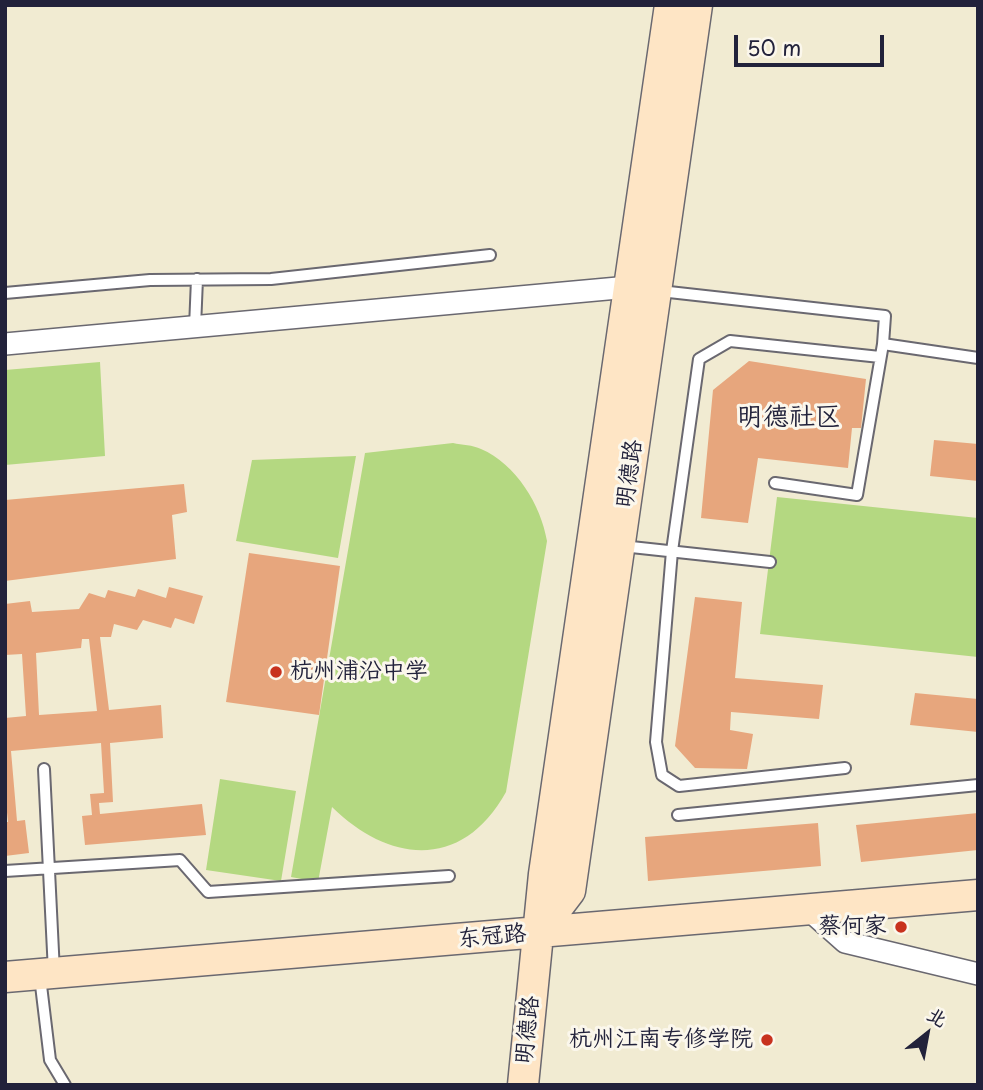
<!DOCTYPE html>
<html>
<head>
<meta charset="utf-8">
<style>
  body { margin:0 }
  #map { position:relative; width:983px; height:1090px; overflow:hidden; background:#f1ebd2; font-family:"Playpen Sans","LXGW WenKai TC",sans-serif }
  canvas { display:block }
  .frame { position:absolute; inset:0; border:7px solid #22223b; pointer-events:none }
  .north { position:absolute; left:892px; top:999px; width:70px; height:70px; -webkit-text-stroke:5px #fbf7ec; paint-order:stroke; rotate:31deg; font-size:19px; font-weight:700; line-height:28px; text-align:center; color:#22223b }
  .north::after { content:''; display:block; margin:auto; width:24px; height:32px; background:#22223b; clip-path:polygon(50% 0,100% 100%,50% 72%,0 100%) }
  .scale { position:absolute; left:734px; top:35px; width:150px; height:32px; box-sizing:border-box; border:4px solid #22223b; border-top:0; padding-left:9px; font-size:21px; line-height:24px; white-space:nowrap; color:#22223b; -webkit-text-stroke:5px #fbf7ec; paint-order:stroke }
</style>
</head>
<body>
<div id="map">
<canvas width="983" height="1090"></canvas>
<div class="frame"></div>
<div class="north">北</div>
<div class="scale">50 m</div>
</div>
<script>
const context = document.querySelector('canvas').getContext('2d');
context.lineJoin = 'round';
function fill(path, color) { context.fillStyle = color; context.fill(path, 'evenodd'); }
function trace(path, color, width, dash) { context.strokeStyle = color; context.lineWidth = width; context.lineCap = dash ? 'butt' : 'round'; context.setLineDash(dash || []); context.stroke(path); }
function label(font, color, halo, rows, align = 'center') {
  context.font = font + ' "Playpen Sans","LXGW WenKai TC",sans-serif'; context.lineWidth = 6; context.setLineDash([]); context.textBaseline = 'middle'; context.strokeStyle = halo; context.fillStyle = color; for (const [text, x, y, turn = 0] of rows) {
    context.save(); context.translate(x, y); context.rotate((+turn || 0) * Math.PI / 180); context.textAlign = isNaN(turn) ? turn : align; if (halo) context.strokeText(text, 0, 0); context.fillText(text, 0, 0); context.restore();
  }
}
fill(new Path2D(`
  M100 362 105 456 5 465V370Z
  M453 443C462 445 473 445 481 449 516 464 541 505 547 541L506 792C463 870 390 864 332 807L318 882 291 877 365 453Z
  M356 456 338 558 236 541 252 460Z
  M777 497 978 518V657L760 634Z
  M220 779 296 791 281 881 206 870Z`), '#b4d881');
fill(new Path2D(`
  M749 361 866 379 861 428H852L848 468 758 458 748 523 701 518 713 390Z
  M934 440 978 444V481L930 476Z
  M184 484 187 512 172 515 176 559 5 581V500Z
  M249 553 340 566 319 715 226 702Z
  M169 587 203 596 194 624 175 618 171 628 143 620 137 630 114 624 111 637H100L109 710 161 705 163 738 110 743 113 802 99 803 100 814 202 804 206 835 85 845 82 816 92 815 90 794 104 793 101 743 11 751 17 821 25 820 29 853 5 856V822H8L5 793V718L26 716 22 654 5 655V604L30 601 32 612 79 609 89 593 105 598 108 590 135 597 138 589 166 598ZM82 639H89L97 711 39 715 36 653 81 648Z
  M695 597 742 602 735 678 823 685 819 719 731 712 730 730 753 734 747 769 695 768 675 746Z
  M915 693 978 699V732L910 725Z
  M978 813V850L861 862 856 825Z
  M818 823 821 866 648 881 645 837Z`), '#e7a67d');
const lane = new Path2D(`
  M660 291 885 316 883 344 857 495 775 483
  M5 293 150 280 271 279 490 255
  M195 327 197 279
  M883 344 978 358
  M622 546 770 562
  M845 768 679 786 662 775 656 742 672 551 699 359 730 341 880 357
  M44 769 54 972
  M678 815 978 785
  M5 871 180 860 208 892 449 876
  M40 977 50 1060 65 1085`);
const street = new Path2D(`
  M5 344 629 287
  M809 910 845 942 978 974`);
const secondary = new Path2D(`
  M538 933 570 891 697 5
  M5 977 978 895
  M523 1085 544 874 670 5`);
trace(lane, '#6a6870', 14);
trace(street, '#6a6870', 24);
trace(secondary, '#6a6870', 33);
trace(lane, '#fff', 10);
trace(street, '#fff', 21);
trace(secondary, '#fee5c5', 30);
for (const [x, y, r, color] of [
  [276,672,7,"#c8321e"],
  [901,927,7,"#c8321e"],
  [767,1040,7,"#c8321e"]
]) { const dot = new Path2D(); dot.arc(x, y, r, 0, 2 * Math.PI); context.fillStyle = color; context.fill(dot); trace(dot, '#fbf7ec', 2.5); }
label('23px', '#22223b', '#fbf7ec', [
  ["明德路",630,474,-82],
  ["东冠路",492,937,-5],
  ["明德路",528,1030,-84]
]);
label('23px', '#22223b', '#fbf7ec', [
  ["杭州浦沿中学",290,672,"left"],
  ["蔡何家",887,927],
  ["杭州江南专修学院",753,1040]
], 'right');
label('26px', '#22223b', '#fbf7ec', [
  ["明德社区",789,418]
]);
</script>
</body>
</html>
